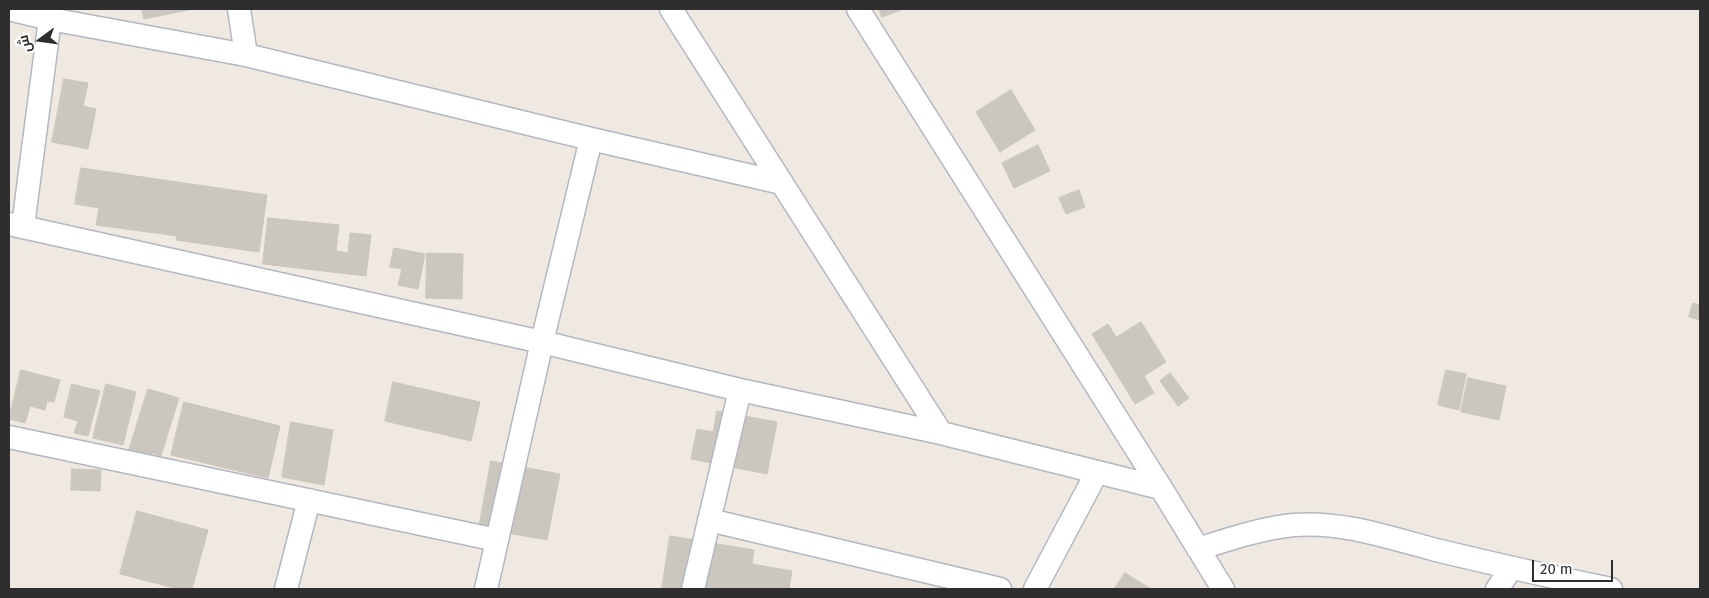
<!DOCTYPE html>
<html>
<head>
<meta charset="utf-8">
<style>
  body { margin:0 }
  #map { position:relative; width:1709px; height:598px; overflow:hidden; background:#efe9e1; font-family:"Fira Sans",Cairo,sans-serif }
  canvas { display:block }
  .frame { position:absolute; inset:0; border:10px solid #2e2e2e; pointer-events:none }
  .north { position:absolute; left:15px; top:15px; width:50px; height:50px; -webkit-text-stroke:4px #fff; paint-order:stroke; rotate:256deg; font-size:14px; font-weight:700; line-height:20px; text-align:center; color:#2e2e2e }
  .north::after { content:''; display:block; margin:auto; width:18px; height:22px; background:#2e2e2e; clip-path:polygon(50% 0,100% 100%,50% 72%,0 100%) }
  .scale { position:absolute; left:1532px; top:560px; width:81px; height:22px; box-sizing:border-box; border:2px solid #2e2e2e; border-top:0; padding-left:6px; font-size:15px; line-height:18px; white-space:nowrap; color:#2e2e2e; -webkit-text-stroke:4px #fff; paint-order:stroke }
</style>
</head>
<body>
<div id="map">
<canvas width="1709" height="598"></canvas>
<div class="frame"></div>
<div class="north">ش</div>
<div class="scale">20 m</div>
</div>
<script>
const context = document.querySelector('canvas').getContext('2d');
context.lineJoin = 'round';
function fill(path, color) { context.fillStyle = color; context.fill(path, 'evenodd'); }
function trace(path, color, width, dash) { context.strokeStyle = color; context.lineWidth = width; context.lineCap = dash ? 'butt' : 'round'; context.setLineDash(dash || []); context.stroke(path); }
const building = new Path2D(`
  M142 9H193L144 19Z
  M879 9H901V10L882 17Z
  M64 79 88 83 83 106 96 109 88 149 52 142Z
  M1011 90 1035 130 1000 152 976 112Z
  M1038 145 1050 171 1014 188 1002 163Z
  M81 168 267 195 259 252 176 240 177 236 96 225 99 208 75 204Z
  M1079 190 1085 207 1066 214 1059 198Z
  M268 218 339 225 336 251 348 253 350 233 371 235 366 276 263 264Z
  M394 248 425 254 418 289 398 285 402 269 390 267Z
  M427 253 463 254 462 299 426 298Z
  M1693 303 1700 305V320L1689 317Z
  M1141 322 1166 362 1144 376 1154 393 1135 404 1092 334 1108 324 1116 337Z
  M21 370 60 380 54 402 47 401 45 410 30 406 25 423 9 419Z
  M1446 370 1466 374 1459 410 1438 405Z
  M1170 373 1189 398 1178 406 1160 381Z
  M1468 378 1506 386 1499 420 1461 412Z
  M393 382 480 402 471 441 385 421Z
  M72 384 100 391 88 436 74 433 78 421 64 417Z
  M106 384 136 392 123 445 93 438Z
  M148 389 179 398 161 456 152 453 151 457 129 450Z
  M184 402 280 426 268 478 171 455Z
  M717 411 777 422 767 474 691 459 697 429 713 432Z
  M291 422 333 430 324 485 282 477Z
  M491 461 560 474 547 540 479 528Z
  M72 469 101 470 100 491 71 490Z
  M137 511 208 530 192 589H179L120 574Z
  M670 536 754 550 752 564 792 571 789 589H662Z
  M1125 573 1151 589H1114Z`);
fill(building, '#cbc7bf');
trace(building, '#cbc5ba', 1);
const street = new Path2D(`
  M9 9 50 19 246 55 591 139 782 183
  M239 9 246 55
  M671 9 941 433
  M858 9 1161 488 1223 589
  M9 224 542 342 740 390 941 433 1161 488
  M23 226 50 19 49 9
  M9 437 497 540
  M709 520 1000 589
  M1198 549C1229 539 1262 528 1294 525 1343 521 1390 538 1436 550 1494 564 1552 577 1611 589
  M286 589 309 500
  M486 589 542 342 591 139
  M693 589 740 390
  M1035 589 1097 472
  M1497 589 1511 569`);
trace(street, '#b4b7c1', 25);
trace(street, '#fff', 22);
</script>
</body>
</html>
